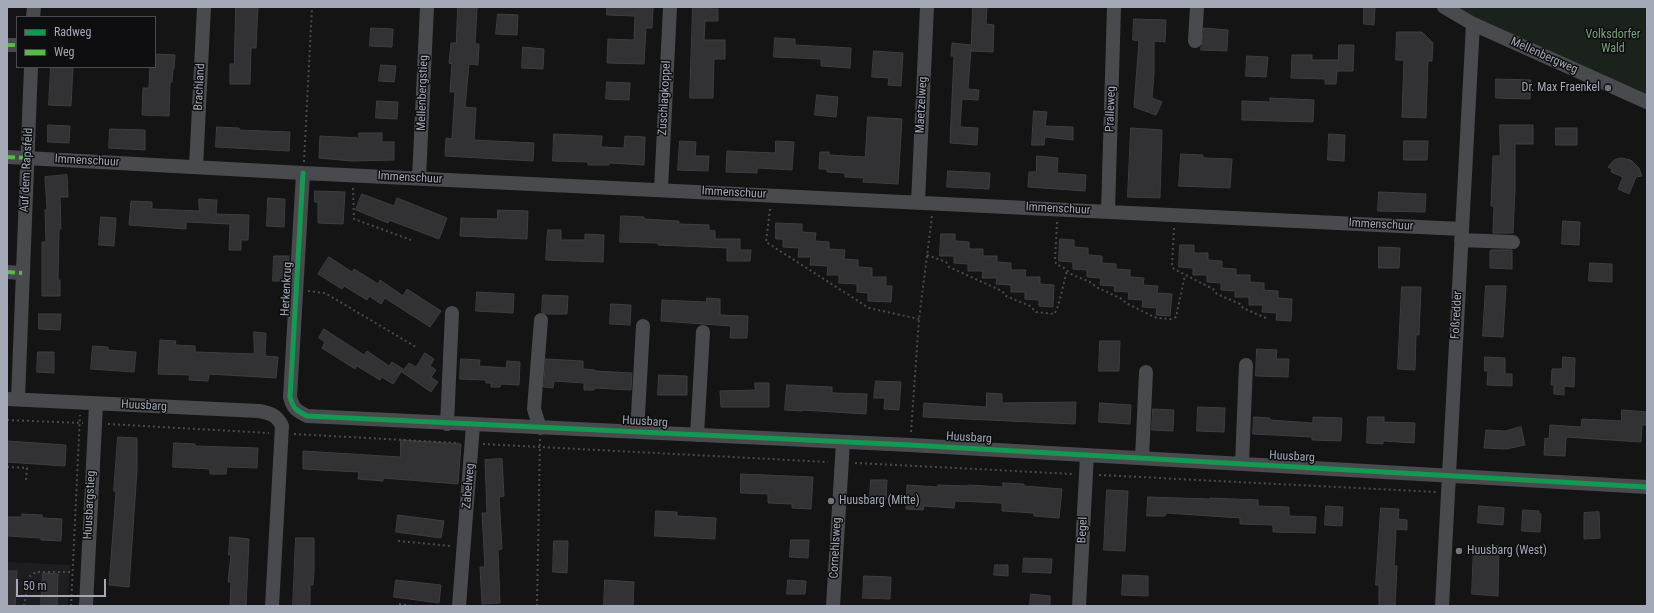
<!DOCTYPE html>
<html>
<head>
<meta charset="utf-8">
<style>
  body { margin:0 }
  #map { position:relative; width:1654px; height:613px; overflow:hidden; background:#141414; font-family:"Roboto Condensed",sans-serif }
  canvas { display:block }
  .frame { position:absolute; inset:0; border:8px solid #a4a9b7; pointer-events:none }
  .legend { position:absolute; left:16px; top:16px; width:140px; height:52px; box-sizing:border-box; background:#0e0e10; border:1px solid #4a4c53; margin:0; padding:5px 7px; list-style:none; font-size:12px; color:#a4a9b7 }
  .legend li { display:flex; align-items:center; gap:8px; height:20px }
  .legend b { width:20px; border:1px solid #4a4c53 }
  .scale { position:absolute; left:16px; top:579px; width:90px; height:18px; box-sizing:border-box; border:2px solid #a4a9b7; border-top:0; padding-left:5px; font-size:12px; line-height:14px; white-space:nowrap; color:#a4a9b7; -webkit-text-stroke:3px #0e0e10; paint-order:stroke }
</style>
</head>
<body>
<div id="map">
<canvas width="1654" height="613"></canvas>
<div class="frame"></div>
<ul class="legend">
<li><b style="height:5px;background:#139951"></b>Radweg</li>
<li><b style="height:5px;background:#58b947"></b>Weg</li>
</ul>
<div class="scale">50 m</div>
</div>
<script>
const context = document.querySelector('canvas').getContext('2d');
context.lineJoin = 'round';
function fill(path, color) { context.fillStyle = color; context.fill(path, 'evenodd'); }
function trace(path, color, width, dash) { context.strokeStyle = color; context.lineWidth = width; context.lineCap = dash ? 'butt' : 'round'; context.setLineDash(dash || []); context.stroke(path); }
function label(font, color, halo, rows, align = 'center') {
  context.font = font + ' "Roboto Condensed",sans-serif'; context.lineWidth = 3; context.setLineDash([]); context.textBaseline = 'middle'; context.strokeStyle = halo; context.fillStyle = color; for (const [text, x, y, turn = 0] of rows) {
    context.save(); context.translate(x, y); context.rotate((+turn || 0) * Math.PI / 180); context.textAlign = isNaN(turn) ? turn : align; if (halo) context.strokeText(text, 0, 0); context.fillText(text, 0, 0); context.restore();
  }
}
fill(new Path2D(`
  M7 562 70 565 68 606H7Z`), '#1e1e21');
fill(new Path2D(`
  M1453 7H1647V94L1470 17Z`), '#1a221b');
const building = new Path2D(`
  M236 7H258L256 48H251L250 84H230V64H234Z
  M458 7 477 8 475 44H479L478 65 469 64 465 107 476 108 474 140 534 143 533 161 445 156 446 138 452 139 455 92H450L452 64 449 63 451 43H456Z
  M607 7H653L652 28H646L644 64 607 63 608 39 634 40 635 16 607 15Z
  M693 7H711V9H718V21H705L704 40H725V59H714L713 98H690Z
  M973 7H987L986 24 994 25 993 52 971 51V49L968 89 979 90 978 100 962 99 960 127 978 128 977 145 950 143 954 56H951L952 43 971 45Z
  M1364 7H1375L1374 25 1364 24Z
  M498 14 518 15 517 35 496 34Z
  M1134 19 1166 20 1165 42 1154 41V74L1152 98 1162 102 1156 115 1134 107 1139 41 1133 40Z
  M371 28 393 29 392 47 370 46Z
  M1204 28 1228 30 1227 51 1201 50Z
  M1397 32H1422L1433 43 1432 61H1428L1426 118 1402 117 1404 60H1396Z
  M775 38 795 39V45L851 48 850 68 821 66V59L774 57Z
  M1339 45H1354L1353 71H1337L1336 84H1325V79L1291 78 1292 55H1312V60H1338Z
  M523 47 544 49 543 69 522 68Z
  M874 51 903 53 901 86 888 85 889 78 872 77Z
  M155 54 175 55 174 69H173L172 82H170L169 116 142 115 143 88H149L150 67H155Z
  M1247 56 1268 57 1266 77 1246 76Z
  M381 65 396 66 394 82 379 81Z
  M51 67H73L71 106 49 105Z
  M1496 79 1531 80 1530 99 1496 98Z
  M607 82 630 83 629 100 606 99Z
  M817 95 838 97 836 117 815 115Z
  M1270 98 1314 100 1313 122 1242 120V101L1270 102Z
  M377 101 398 102 397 119 376 118Z
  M1034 111 1047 112 1045 126 1073 127V140L1045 137 1044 145H1032Z
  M868 117 902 119 898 184 863 182 864 178 845 177V173L827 172V169H819L820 152H829V155L865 157Z
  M48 125 70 126 69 143 48 142Z
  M1500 125H1533V144H1515V190L1513 233H1493L1494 206H1491L1493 156H1500Z
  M217 127 239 128V130L290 132 289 151 216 147Z
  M1131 128 1162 130 1160 198 1128 197Z
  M1556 128H1577V145H1556Z
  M110 129 145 130V150L109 148Z
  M359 133H382V142H394V160L352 161 319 158 320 136 359 138Z
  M554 134 602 136 601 147 624 148 625 136 645 137 644 165 609 163V165H588V162L553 161Z
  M1329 134 1345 135 1344 161 1328 160Z
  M680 141 696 142 695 156H709L708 171 678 170Z
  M776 141 794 142 792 170 757 168V173L726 172 727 151 775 153Z
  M1404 141H1428L1427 160H1404Z
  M1181 154 1203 155V158L1232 159 1230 188 1179 186Z
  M1037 156 1058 158 1057 173 1086 175 1085 191 1028 187 1029 172H1036Z
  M1621 158 1631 160 1639 168 1642 176 1636 177 1629 194 1618 189 1623 177 1611 172 1612 169 1608 167 1614 160Z
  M948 171 990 173 989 189 947 187Z
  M67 175 68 197H60L61 229H59L58 280H60V296H42V242H46L45 210H47L45 177Z
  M315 191 345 192 343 224 318 223V202H315Z
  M1379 192 1426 194 1425 212 1378 211Z
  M362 194 394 206 397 198 447 218 439 239 389 220 388 223 356 210Z
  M268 198 285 199 284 227 267 226Z
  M199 199 217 200 216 214 249 215 248 240H241V250H229L230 224 186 222V229L129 225 131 201 152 202V209L199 211Z
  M498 210 528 211 527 239 460 236 461 218 497 219Z
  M621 216 644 217V219L679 221V224L709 225V230L715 231V239H740V250H751L750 261H727V248L658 245V243L620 242Z
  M101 217 116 218 114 246 99 245Z
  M1563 221 1580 222 1579 245 1562 244Z
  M776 223 802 224V232L816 233 815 241 829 242V249L845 250 844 259 858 260V267L872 268V277H886V286H892L891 302 868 301V293L857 292V284L839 283V275H827L828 266 810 265 811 257H798L799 248 783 247V239H776Z
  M548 230H561V240H585V234L604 235 603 262 546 260Z
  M941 234H955V241L969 242V249H983V256H997V262L1011 263V270H1026L1025 277H1040V284L1054 285 1053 307 1039 306V300L1025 299V292H1011V285L996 284 997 278H982L983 271H968V264L954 263V256H940Z
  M1060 239 1074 240V247L1088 248V255L1102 256V263L1116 264V269L1130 270V277L1144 278 1143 285 1158 286 1157 293 1172 294 1170 316 1156 315 1157 308 1142 307 1143 300 1128 299 1129 292 1114 291 1115 286 1100 285 1101 278 1087 277V270L1073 269V262L1059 261Z
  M1180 245H1194V253H1208V260L1222 261V268L1236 269V275H1250V282L1264 283V290L1278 291V298L1292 299 1291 321 1276 320 1277 313 1262 312 1263 305H1249V297H1235V291L1221 290V283L1207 282V275H1193V268L1179 267Z
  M1379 247 1400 248 1399 268H1379Z
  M1492 250H1512V269L1490 268V251Z
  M274 256H289L288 281H273Z
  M329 257 352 272 354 269 378 284 380 280 403 296 407 289 441 311 430 327 385 298 381 304 369 296 367 300 344 286 342 289 318 274Z
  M1590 263 1612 264V282L1589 281Z
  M1486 286H1506L1503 337 1483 336Z
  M1402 287H1421L1419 335H1416L1415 370 1398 369Z
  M477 292 514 294 513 313 476 311Z
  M543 295 568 296 567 314H546L542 312Z
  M707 298 720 299V315L748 316 747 338H730L731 326 661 321 662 300 706 302Z
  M611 304 631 305 630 325 610 324Z
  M39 314H61L60 330 39 329Z
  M324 329 364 355 367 351 389 366 392 362 403 369 393 384 382 377 380 380 357 366 355 369 322 348 325 342 319 338Z
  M254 332 266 333 265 356 278 357 276 378 209 374 208 381 189 380 190 375 158 374 160 340 176 341 175 345 195 346V352L254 354Z
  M1100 341H1120L1119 371H1099Z
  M93 346 108 347V350L136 352 134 372 91 369Z
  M1257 349 1277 350 1276 359H1289L1288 377 1256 376Z
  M38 352H54V373L37 372Z
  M425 353 434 359 430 366 436 370 431 377 438 382 431 392 402 372 409 363 416 367Z
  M1485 357 1505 358V374H1512V386L1487 385 1488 371H1485Z
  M1563 357 1575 358 1574 387 1564 386V395L1554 394V385H1551L1552 369H1562Z
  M461 359 480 360 479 366 506 368 507 361 520 362 519 385 501 384 500 387H491V383H486V380L460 379Z
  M546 359 583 361V369L595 370V371L632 373 631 390 594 388V390H584V383L554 381 553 388 544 387Z
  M659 375 687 376V395H658Z
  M876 381 901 382 899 410 884 409 885 398H874Z
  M755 383H769V407H721L720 391 755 390Z
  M787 385 832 387V393L867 394 866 414 802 410V411L785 410Z
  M987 393 1002 394V403L1076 402 1075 424 923 417 924 403 986 407Z
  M1100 403 1131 405 1130 424 1099 422Z
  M1198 407 1225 408 1224 432 1197 431Z
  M1153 409 1174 410 1173 431 1152 430Z
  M1622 410 1647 412V425H1642L1641 442 1566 437 1565 456 1544 455 1545 438 1549 439 1550 425 1581 427 1582 419 1621 421Z
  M1254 417 1270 418V420L1313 423V417L1342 418 1341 441 1312 440V437L1253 434Z
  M1368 417H1384V422L1415 423 1414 443 1383 441V444L1367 443Z
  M1521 427 1525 445 1506 449 1484 448 1486 430 1505 431Z
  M118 437 137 438V470L129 587 109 585 116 492 114 491Z
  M401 440 461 444 458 484 383 478V481L358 479 359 472 303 469V451L400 457Z
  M7 441 66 445 65 466 7 462Z
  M174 443 195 444V446L258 448 257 468 227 467 226 474H210V469L173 467Z
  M502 459 504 496 499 497 502 549 498 550 500 603 482 604 480 567H485L482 513H487L485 460Z
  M741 474 813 477 811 509 792 508V504L768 503V494L741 493Z
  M871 480H887L886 499H870Z
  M1003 483 1024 484V486L1062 489 1059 518 1034 516V513L1002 511V503L955 501 954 508 924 506 923 510 906 509 907 485 938 487V485L968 486V485L1003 487Z
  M1107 490 1128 491 1125 551 1104 550Z
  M1148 497 1210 499V498L1258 500V506L1289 507V516L1316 517 1315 533 1273 532V525L1240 524V518L1166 513 1165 516H1147Z
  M1326 506 1343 507 1342 526 1325 525Z
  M1479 506 1504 508 1503 525 1478 523Z
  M1381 508 1399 509 1398 519 1407 520V530L1396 529 1394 566H1397L1395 606H1379V585H1376Z
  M1523 510 1539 511V514H1541L1540 532 1522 531Z
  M656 511 677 512V516L716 518 715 539 655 536Z
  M1599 512 1600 538 1584 539V513Z
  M22 514 42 515V518L62 519 61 541 41 540V538L7 536V517H22Z
  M398 515 444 521 441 538 396 532Z
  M230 537 249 539 246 606H230L231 582H228L231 555H229Z
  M296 538H314V572L313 585H310V606H293Z
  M791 540H809L808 558 790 557Z
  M554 541H568L567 573 553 572Z
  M1474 546H1499L1498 596 1472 594Z
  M1024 558 1052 559 1051 573 1023 572Z
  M995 565H1008V576L994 575Z
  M7 571H17L15 606H7Z
  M43 573 58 574 57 606H41Z
  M1123 575 1148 576V596L1122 595Z
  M864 576 891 577 890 599 863 598Z
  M396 580 441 585 439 603 394 597Z
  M605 580 634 582 633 606H604Z
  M788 580 806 581 805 594H787Z
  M1031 594 1050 596V606H1030Z`);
fill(building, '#323234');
trace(building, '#3d3e41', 1);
trace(new Path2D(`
  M304 162 312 7
  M353 188 354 219 411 240
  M770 209 766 242 869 308 919 319
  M1057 222 1055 260 1056 264 1064 268 1071 274 1092 283 1096 287 1120 298 1126 303 1150 315 1157 318 1171 319 1176 317 1185 275
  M1174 228 1172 266 1174 269 1213 289 1217 294 1240 304 1243 308 1268 319
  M927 255 946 262 949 267 1002 291 1006 296 1030 306 1036 312 1054 314C1059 309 1064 280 1067 271
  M308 291 325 293 416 347
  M7 420 83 423
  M108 424 269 433
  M911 432 919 319 932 216
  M294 434 459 443
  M483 444 828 462
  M855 463 1074 474
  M7 467 27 468 26 480
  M1099 475 1436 492
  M398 541 451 546
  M399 604 413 606
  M24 606 29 577 36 572H73
  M71 606 80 415
  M537 606 540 439`), '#4a4b4f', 2, [2, 3]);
trace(new Path2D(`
  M1444 7 1473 24 1647 102
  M33 17 34 7
  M1195 41 1197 7
  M7 45H17
  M7 157 303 173 1461 229
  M196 167 204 7
  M303 173 290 397C293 409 297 411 307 416L910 445 1647 487
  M419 178 427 7
  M661 190 670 7
  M918 202 927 7
  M1108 211 1114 7
  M1461 240 1513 242
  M7 272 22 273
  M7 399 259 411C270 413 277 415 282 426L272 606
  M18 399 31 67
  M447 424 452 313
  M540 428 534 409 541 320
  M637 432 643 326
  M697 435 703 332
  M1142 458 1146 372
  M1242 464 1246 365
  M86 606 96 404
  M459 606 473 425
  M833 606 843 442
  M1079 606 1087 455
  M1442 606 1473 24`), '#484a4d', 14);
trace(new Path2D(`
  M7 45H17
  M7 157 28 158
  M7 272 22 273`), '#58b947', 4, [8, 4]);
trace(new Path2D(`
  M303 173 290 397C293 409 297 411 307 416L910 445 1647 487`), '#139951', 5);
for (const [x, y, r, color] of [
  [1608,88,4,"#72757e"],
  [831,501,4,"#72757e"],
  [1459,551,4,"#72757e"]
]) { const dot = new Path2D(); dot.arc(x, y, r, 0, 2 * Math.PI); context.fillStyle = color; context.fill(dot); trace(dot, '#0e0e10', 1.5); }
label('12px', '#79a47c', '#0e0e10', [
  ["Volksdorfer",1613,35],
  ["Wald",1613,49]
]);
label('12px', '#a4a9b7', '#0e0e10', [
  ["Mellenbergweg",1544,56,24],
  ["Brachland",200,87,-87],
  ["Mellenbergstieg",423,93,-88],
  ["Zuschlagkoppel",665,98,-87],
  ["Maetzelweg",922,105,-87],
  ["Pralleweg",1111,109,-88],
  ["Immenschuur",87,161,3],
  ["Auf dem Rapsfeld",27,170,-87],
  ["Immenschuur",410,178,3],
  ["Immenschuur",734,193,3],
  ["Immenschuur",1058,209,3],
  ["Immenschuur",1381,225,3],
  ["Herkenkrug",287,289,-87],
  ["Foßredder",1457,315,-87],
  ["Huusbarg",144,406,3],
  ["Huusbarg",645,422,3],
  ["Huusbarg",969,438,3],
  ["Huusbarg",1292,457,3],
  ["Zabelweg",469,486,-85],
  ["Huusbargstieg",90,505,-87],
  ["Begel",1083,530,-87],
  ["Cornehlsweg",836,548,-87]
]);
label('12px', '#a4a9b7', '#0e0e10', [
  ["Dr. Max Fraenkel",1600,88,"right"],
  ["Huusbarg (Mitte)",839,501],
  ["Huusbarg (West)",1467,551]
], 'left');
</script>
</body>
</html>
